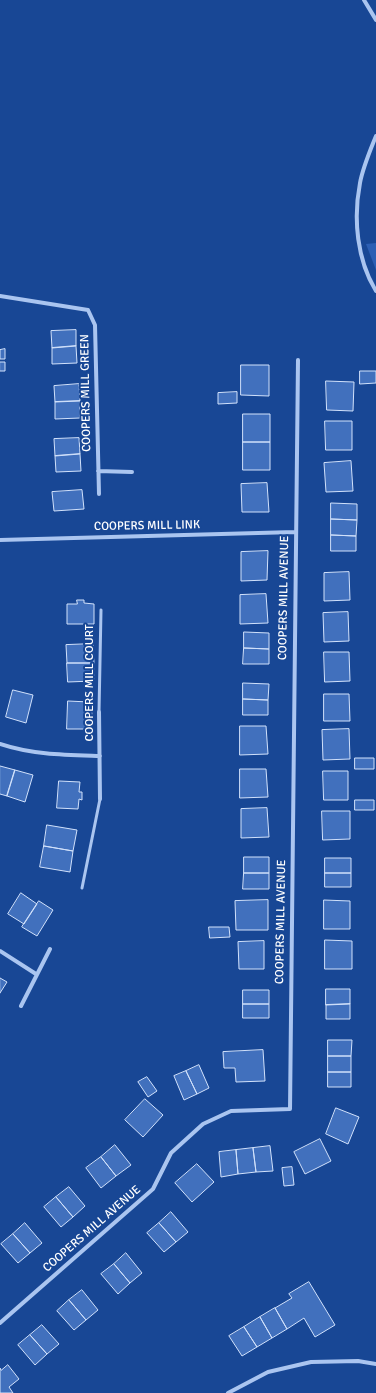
<!DOCTYPE html>
<html>
<head>
<meta charset="utf-8">
<style>
  body { margin:0 }
  canvas { display:block; background:#184795 }
</style>
</head>
<body>
<canvas width="376" height="1393"></canvas>
<script>
const context = document.querySelector('canvas').getContext('2d');
context.lineJoin = 'round';
function fill(path, color) { context.fillStyle = color; context.fill(path, 'evenodd'); }
function trace(path, color, width, dash) { context.strokeStyle = color; context.lineWidth = width; context.lineCap = dash ? 'butt' : 'round'; context.setLineDash(dash || []); context.stroke(path); }
function label(font, color, halo, rows, align = 'center') {
  context.font = font + ' Signika,sans-serif'; context.lineWidth = 4; context.setLineDash([]); context.textBaseline = 'middle'; context.strokeStyle = halo; context.fillStyle = color; for (const [text, x, y, turn = 0] of rows) {
    context.save(); context.translate(x, y); context.rotate((+turn || 0) * Math.PI / 180); context.textAlign = isNaN(turn) ? turn : align; if (halo) context.strokeText(text, 0, 0); context.fillText(text, 0, 0); context.restore();
  }
}
fill(new Path2D(`
  M376 243V270L366 244Z`), '#2c5fb4');
const building = new Path2D(`
  M76 330V346L52 348 51 331Z
  M76 346 77 363 52 364V348Z
  M5 349V359H0V350Z
  M0 362H5V371H0Z
  M241 365H269V396L241 395Z
  M360 371H376V383L360 384Z
  M326 381 354 382 353 411 327 410Z
  M79 384 80 401 55 402 54 386Z
  M237 392V403L218 404V393Z
  M80 401V418L55 419V402Z
  M243 414H270V442H243Z
  M325 421H352V450H326Z
  M79 438 80 454 55 456 54 439Z
  M243 442H270V470H243Z
  M80 454 81 471 56 472 55 456Z
  M351 461 353 491 326 492 324 463Z
  M267 483 269 512H242L241 484Z
  M82 490 84 509 54 511 52 492Z
  M331 503 357 504V520L331 519Z
  M331 519 357 520 356 536 331 535Z
  M331 535 356 536V551H331Z
  M268 551 267 580 241 581V552Z
  M349 572 350 600 324 601V573Z
  M266 594 268 623 240 624V595Z
  M77 600H84V603L94 604V624H67V604H77Z
  M348 612 349 641 324 642 323 613Z
  M244 632 269 633V649L244 648Z
  M93 644 94 663H67L66 645Z
  M244 648 269 649V664H243Z
  M324 652H349L350 681 325 682Z
  M67 663H94V681L68 682Z
  M243 683 269 684 268 700 243 699Z
  M13 690 33 695 26 723 6 717Z
  M324 694H349L350 721H324Z
  M243 699 268 700V715H243Z
  M68 701 89 702 88 712H92L91 720 88 719 87 729H67Z
  M240 726H266L268 754 240 755Z
  M349 729 350 759 323 760 322 730Z
  M355 758H374V769H355Z
  M0 766 15 770 7 796 0 794Z
  M240 769H266L268 797 240 798Z
  M15 770 33 775 25 802 7 796Z
  M323 771H348V800H324Z
  M59 781 80 782 79 792H82V800L79 799 78 809 57 808Z
  M355 800H374V810H355Z
  M267 808 269 837 241 838V809Z
  M322 811H350V839L323 840Z
  M47 825 77 830 73 851 44 846Z
  M44 846 73 851 70 872 40 867Z
  M244 857H269V873H244Z
  M325 858H351V873H325Z
  M244 873H269V889H243Z
  M325 873H351V887H325Z
  M21 893 37 904 24 924 8 914Z
  M268 900V930H236L235 901Z
  M324 900 350 901V929H324Z
  M39 901 53 910 37 936 22 927Z
  M209 927H229L230 937 210 938Z
  M325 940 352 941V969H325Z
  M264 941V969H239L238 942Z
  M0 978 7 982 0 993Z
  M326 989H350V1004L326 1005Z
  M243 990H269V1004H243Z
  M243 1004H269V1018H243Z
  M350 1004V1019H326V1005Z
  M328 1040H352L351 1056H328Z
  M263 1050 265 1081 236 1082 235 1068H224L223 1052Z
  M328 1056H351V1072H328Z
  M199 1065 209 1088 197 1094 186 1071Z
  M186 1071 197 1094 184 1100 174 1076Z
  M328 1072H351V1087H328Z
  M147 1077 157 1091 148 1097 138 1082Z
  M145 1099 163 1115 143 1137 125 1120Z
  M336 1108 359 1117 348 1144 326 1134Z
  M320 1139 331 1161 305 1174 294 1152Z
  M115 1145 131 1165 116 1176 101 1157Z
  M270 1146 273 1171 256 1172 253 1148Z
  M253 1148 256 1172 238 1174 236 1150Z
  M236 1150 238 1174 221 1177 219 1152Z
  M101 1157 116 1176 101 1188 86 1168Z
  M197 1164 214 1182 192 1202 175 1183Z
  M292 1167 294 1185 284 1186 282 1168Z
  M69 1187 85 1206 73 1217 56 1197Z
  M56 1197 73 1217 61 1227 44 1207Z
  M171 1212 188 1232 176 1242 159 1223Z
  M25 1223 42 1243 30 1253 13 1234Z
  M159 1223 176 1242 164 1252 147 1233Z
  M13 1234 30 1253 18 1263 1 1244Z
  M126 1253 142 1273 130 1283 114 1264Z
  M114 1264 130 1283 118 1294 101 1274Z
  M309 1282 335 1325 315 1337 304 1318 287 1329 275 1308 292 1298 289 1294Z
  M82 1290 98 1310 86 1320 69 1300Z
  M69 1300 86 1320 74 1330 57 1311Z
  M275 1308 287 1329 272 1338 260 1317Z
  M260 1317 272 1338 257 1347 244 1327Z
  M42 1325 59 1344 47 1354 30 1335Z
  M244 1327 257 1347 242 1356 229 1336Z
  M30 1335 47 1354 35 1365 18 1345Z
  M8 1365 19 1379 9 1387 13 1393H0V1368L1 1370Z`);
fill(building, '#4170bd');
trace(building, '#d1e1fb', 1);
trace(new Path2D(`
  M99 712 101 610
  M82 888 100 799`), '#aac5f0', 3);
trace(new Path2D(`
  M364 0 376 20
  M376 136C370 151 363 167 360 183 353 219 357 260 376 291
  M0 296 88 310 95 325 99 494
  M98 471 132 472
  M0 540 295 532
  M99 712 100 799
  M0 744C33 755 66 755 100 756
  M0 951 36 974
  M21 1006 50 949
  M0 1323 153 1189 171 1153 203 1124 231 1111 290 1109 298 360
  M228 1393 268 1372 311 1362 358 1361 376 1364`), '#aac5f0', 4);
label('12px', '#fff', '#184795', [
  ["COOPERS MILL GREEN",86,393,-91],
  ["COOPERS MILL LINK",147,526,-1],
  ["COOPERS MILL AVENUE",284,598,-89],
  ["COOPERS MILL COURT",90,683,-90],
  ["COOPERS MILL AVENUE",281,922,-89],
  ["COOPERS MILL AVENUE",92,1229,-41]
]);
</script>
</body>
</html>
